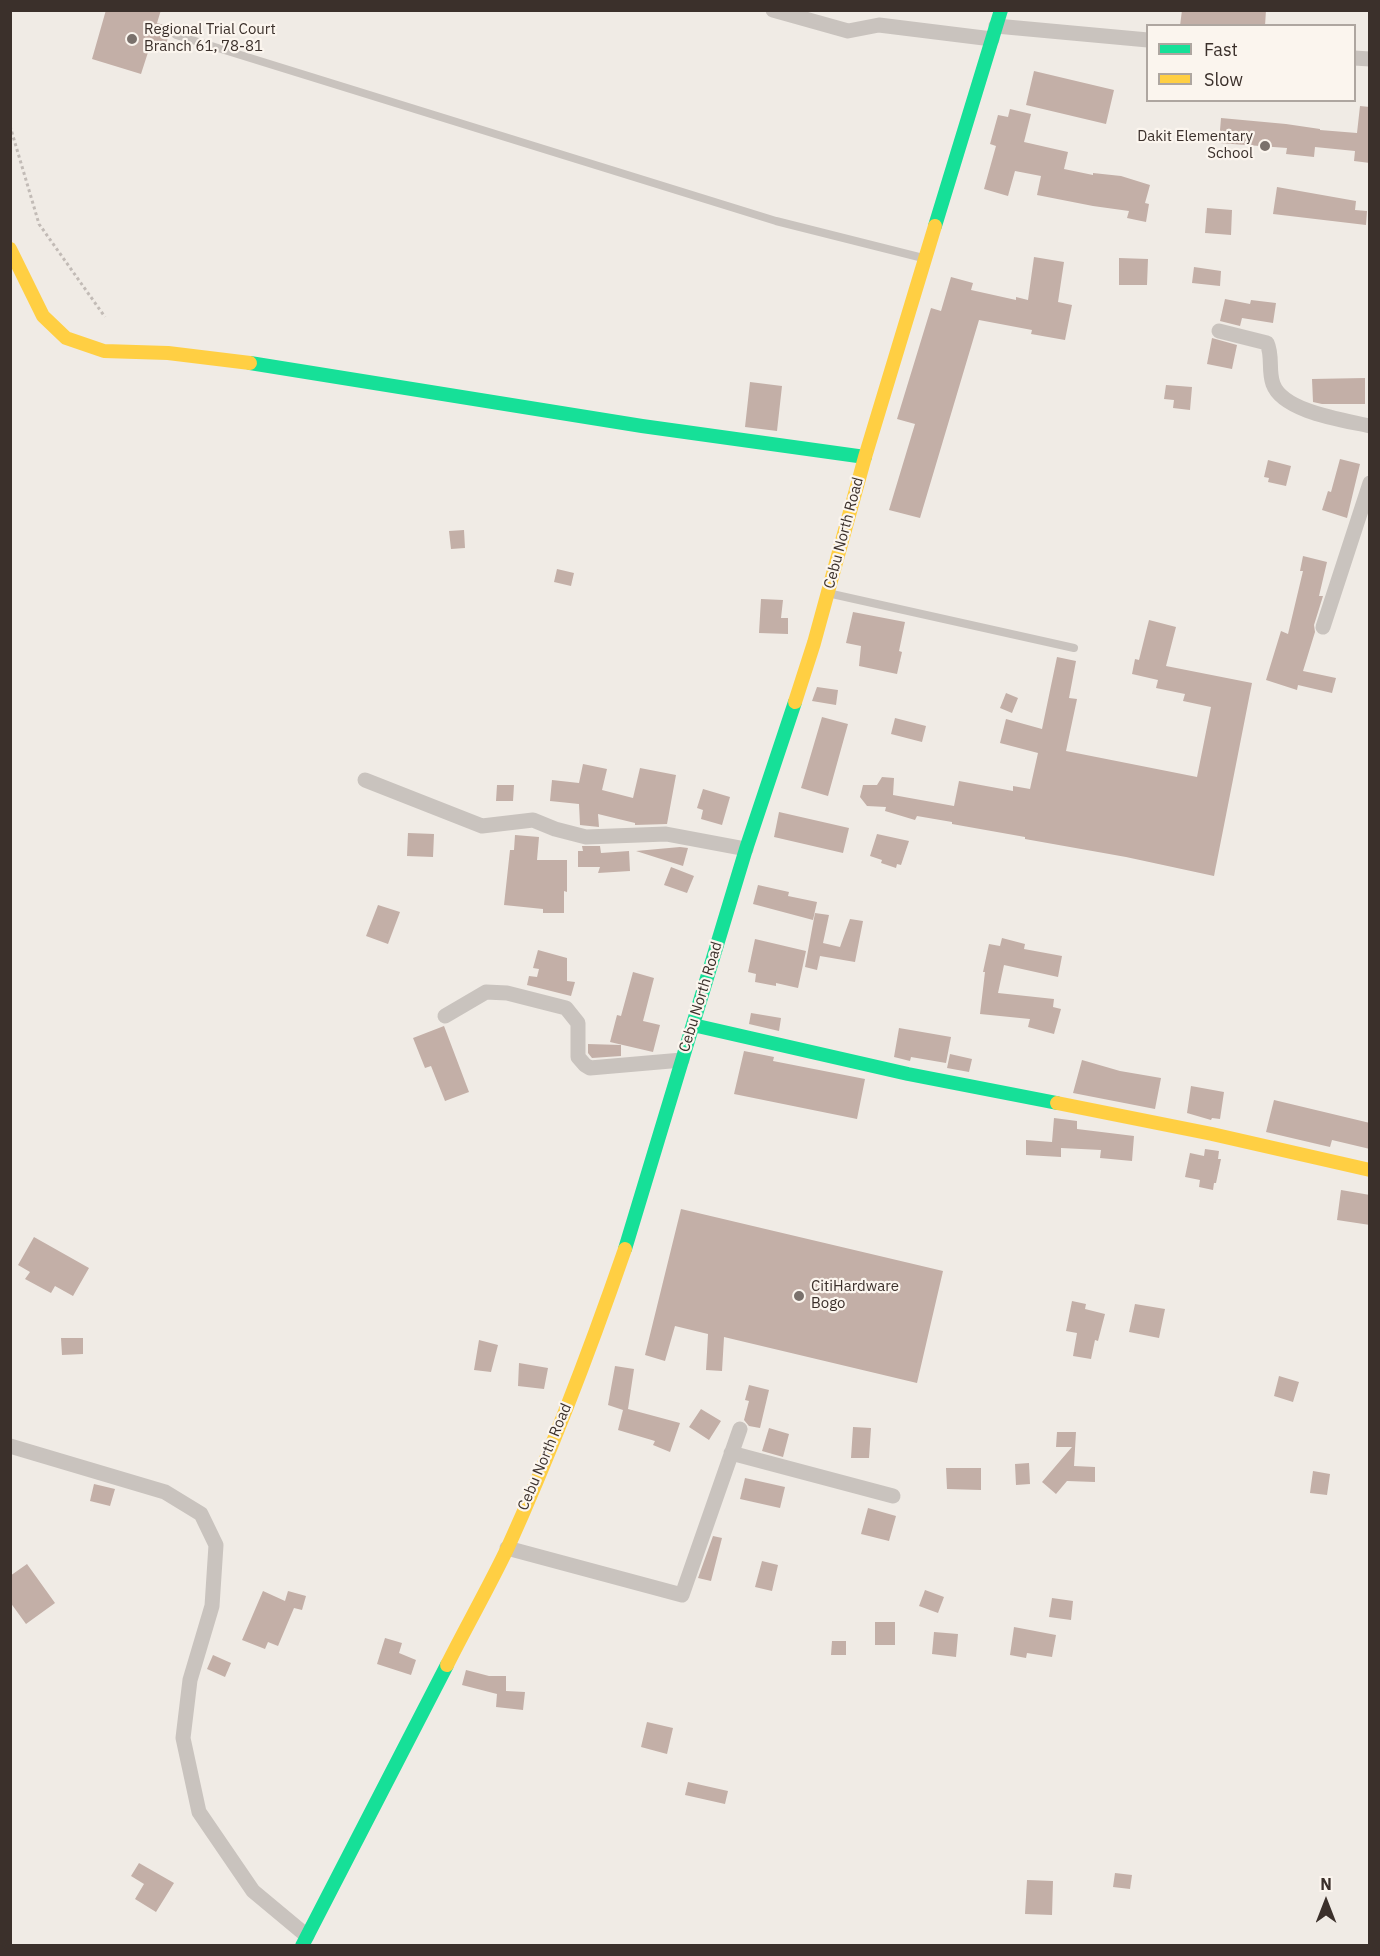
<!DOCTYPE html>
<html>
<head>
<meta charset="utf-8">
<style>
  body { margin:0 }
  #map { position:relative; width:1380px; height:1956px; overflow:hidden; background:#f0ebe5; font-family:"IBM Plex Sans",sans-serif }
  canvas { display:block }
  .frame { position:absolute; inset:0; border:12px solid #3b302b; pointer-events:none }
  .legend { position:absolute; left:1146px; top:24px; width:210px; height:78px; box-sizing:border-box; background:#fbf5ee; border:2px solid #aea6a0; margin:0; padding:8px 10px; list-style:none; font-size:18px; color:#3b302b }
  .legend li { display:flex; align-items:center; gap:12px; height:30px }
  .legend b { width:30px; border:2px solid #aea6a0 }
  .north { position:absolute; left:1296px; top:1872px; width:60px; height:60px; -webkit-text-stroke:4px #fbf5ee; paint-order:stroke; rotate:0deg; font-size:16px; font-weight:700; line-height:24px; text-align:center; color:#3b302b }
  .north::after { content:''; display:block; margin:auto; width:21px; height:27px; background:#3b302b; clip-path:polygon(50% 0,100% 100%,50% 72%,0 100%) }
</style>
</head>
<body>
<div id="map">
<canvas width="1380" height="1956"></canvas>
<div class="frame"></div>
<ul class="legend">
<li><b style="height:8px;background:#16e098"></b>Fast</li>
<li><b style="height:8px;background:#ffcf43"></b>Slow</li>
</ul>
<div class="north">N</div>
</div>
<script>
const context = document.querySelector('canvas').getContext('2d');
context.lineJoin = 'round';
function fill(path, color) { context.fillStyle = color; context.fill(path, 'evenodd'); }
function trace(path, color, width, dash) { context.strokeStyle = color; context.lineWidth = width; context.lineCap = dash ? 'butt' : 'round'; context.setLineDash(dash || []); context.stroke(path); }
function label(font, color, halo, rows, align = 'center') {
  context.font = font + ' "IBM Plex Sans",sans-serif'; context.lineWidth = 4.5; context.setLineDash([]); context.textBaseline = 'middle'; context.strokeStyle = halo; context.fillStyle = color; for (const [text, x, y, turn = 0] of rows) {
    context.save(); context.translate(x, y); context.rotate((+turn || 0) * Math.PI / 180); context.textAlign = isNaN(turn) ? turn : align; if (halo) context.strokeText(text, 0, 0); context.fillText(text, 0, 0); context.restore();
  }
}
fill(new Path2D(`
  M106 10H161L157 23 171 27 165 48 151 43 141 74 92 59Z
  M1182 10H1266L1265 26H1180Z
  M1034 71 1114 90 1106 124 1026 105Z
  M1360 106 1370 107V163L1354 161 1355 151 1315 147 1314 157 1286 154 1287 148 1219 143 1221 118 1286 124 1320 129V130L1357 133Z
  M1010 109 1031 114 1024 142 1068 152 1064 169 1093 175V173L1121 176 1150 185 1145 203 1149 204 1146 222 1127 218 1129 211 1093 206 1037 195 1041 176 1015 171 1008 196 984 189 996 146 990 144 998 115 1008 117Z
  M1277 187 1356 201 1355 210 1367 211 1366 225 1273 214Z
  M1207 208 1232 210 1231 235 1205 233Z
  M1034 257 1064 262 1058 302 1072 305 1065 340 1031 334 1032 330 979 320 920 518 889 510 915 424 897 419 931 308 941 311 951 277 973 283 971 290 1016 300V297L1028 300Z
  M1119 258 1148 259 1147 285H1119Z
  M1194 267 1221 271 1220 286 1192 283Z
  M1225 299 1250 304 1251 300 1276 303 1273 323 1242 318 1240 326 1220 321Z
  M1212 338 1237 345 1232 369 1207 364Z
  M1365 378V404H1322L1313 402 1312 379Z
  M750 382 782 386 777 431 745 427Z
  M1166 385 1192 387 1190 410 1173 408 1174 400 1164 399Z
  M1340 459 1360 464 1347 518 1322 510 1328 491 1331 492Z
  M1268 460 1291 466 1286 486 1268 482 1269 478 1264 477Z
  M464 530 465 548 451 549 449 531Z
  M1303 556 1327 562 1319 596H1323L1314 625 1315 632 1303 671 1336 678 1332 693 1298 685 1297 690 1266 680 1281 631 1288 634 1303 571H1300Z
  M557 569 574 573 571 586 554 582Z
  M761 599 783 600 781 618H788V634L759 633Z
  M853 612 905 622 899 651 902 652 897 674 859 666 861 646 846 643Z
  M1149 620 1176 627 1166 666 1252 683 1214 876 1126 857 1025 839V837L952 824V822L917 816 915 820 885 811 886 807 867 806 860 797 863 785H877L882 777 894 778 893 795 954 806 959 781 1013 791V786L1030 789 1038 753 1000 743 1006 719 1042 729 1057 657 1076 661 1069 698 1077 699 1066 751 1197 777 1211 707 1183 701 1185 694 1156 688 1158 680 1132 674 1135 659 1139 660Z
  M817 687 838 690 836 705 812 701Z
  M1006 693 1018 698 1012 713 1000 708Z
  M822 717 848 724 828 796 801 788Z
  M895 718 926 726 922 742 891 734Z
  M583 764 607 769 602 790 633 798 640 768 676 775 667 824 635 825V823L598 814 599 827 580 825 579 804 550 801 552 780 579 783Z
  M497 785H514L513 801H496Z
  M703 789 730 797 722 825 701 819 703 810 697 808Z
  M779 812 849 828 843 853 774 837Z
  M408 833 434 834 433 857 407 856Z
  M877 834 909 841 901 865 897 864 896 868 881 863 882 860 870 856Z
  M515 835 539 837 537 860H567V892L564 891V913H543V909L504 905 510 850H514Z
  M582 846H600L601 853 629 851 630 871 598 873 600 867H578V851H583Z
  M680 847 688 848 683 866 636 851Z
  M671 867 694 876 687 893 664 885Z
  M758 885 789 892 788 896 817 902 813 920 753 904Z
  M378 905 400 912 388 944 366 936Z
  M815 913 829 915 823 943 840 947 850 919 863 921 855 962 820 956 817 970 805 967Z
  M1002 938 1025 944 1024 949 1062 956 1058 977 1004 965 998 993 1054 999 1053 1007 1061 1009 1054 1034 1028 1027 1030 1019 980 1014 985 972H983L989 944 1000 946Z
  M755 939 806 951 798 988 776 983V986L755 982 756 974 748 972Z
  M538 950 567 958V981L575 982 571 996 527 985 529 976 537 977 539 969 533 968Z
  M633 972 654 978 643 1021 660 1025 653 1052 610 1042 617 1015 621 1016Z
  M751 1013 781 1018 779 1031 749 1024Z
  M444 1026 469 1092 445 1101 431 1066 425 1068 413 1038Z
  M899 1028 951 1037 946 1063 911 1057 910 1061 894 1057Z
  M588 1044 621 1045V1056L592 1058 588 1053Z
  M744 1051 774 1057 773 1061 865 1079 857 1119 734 1094Z
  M950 1054 972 1059 969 1072 947 1068Z
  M1082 1060 1120 1071 1161 1078 1155 1109 1073 1093Z
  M1191 1086 1224 1092 1220 1119 1212 1118 1211 1120 1187 1113Z
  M1274 1100 1370 1123V1149L1332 1140 1330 1147 1266 1132Z
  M1054 1118 1077 1121V1129L1134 1136 1132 1161 1100 1158 1101 1150 1061 1148V1157L1026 1155V1140L1052 1142Z
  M1205 1149 1219 1151 1218 1159H1221L1216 1183H1214L1213 1190 1199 1187 1200 1180 1185 1177 1190 1153 1204 1156Z
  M1341 1190 1370 1195V1225L1337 1220Z
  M681 1209 943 1271 917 1383 724 1337 722 1371 706 1370 708 1334 675 1326 665 1361 645 1355Z
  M34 1237 89 1268 73 1296 55 1286 51 1293 25 1279 30 1272 18 1265Z
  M1072 1301 1086 1304 1085 1309 1105 1314 1098 1341 1095 1340 1091 1359 1073 1356 1077 1333 1066 1331Z
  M1135 1304 1165 1309 1159 1338 1129 1332Z
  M61 1338H83V1354L62 1355Z
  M479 1340 498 1345 491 1372 474 1370Z
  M519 1363 548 1368 544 1389 518 1386Z
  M615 1366 634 1369 628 1409 680 1423 670 1452 653 1445 655 1441 618 1430 623 1410 608 1405Z
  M1279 1376 1299 1382 1293 1402 1274 1396Z
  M749 1385 769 1390 760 1428 749 1426 744 1420 749 1401 745 1400Z
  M701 1409 721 1421 709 1440 689 1427Z
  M853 1427 871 1428 869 1458H851Z
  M769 1428 789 1434 783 1457 762 1451Z
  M1057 1432H1076L1074 1466 1095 1467V1482L1067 1481 1056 1494 1042 1482 1072 1447H1056Z
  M1029 1463 1030 1484 1016 1485 1015 1464Z
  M946 1468H981V1490L947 1489Z
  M1313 1471 1330 1474 1327 1495 1310 1493Z
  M745 1478 785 1487 780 1508 740 1499Z
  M94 1484 115 1489 110 1506 90 1501Z
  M868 1508 896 1516 889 1541 861 1534Z
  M713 1536 722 1538 711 1581 698 1578Z
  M762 1561 778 1565 772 1591 755 1587Z
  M27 1564 55 1603 26 1624 10 1602V1576Z
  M925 1590 944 1597 938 1613 919 1606Z
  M263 1591 285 1601 288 1591 306 1596 302 1610 294 1608 278 1646 268 1642 265 1649 242 1640Z
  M1052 1598 1073 1601 1071 1620 1049 1617Z
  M875 1622H895V1645H875Z
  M1014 1627 1056 1635 1052 1657 1027 1653 1026 1658 1010 1655Z
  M934 1632 958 1634 956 1657 932 1654Z
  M385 1638 402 1643 399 1653 416 1660 411 1675 377 1664Z
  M832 1641H846V1655H831Z
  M213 1655 231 1663 225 1677 207 1669Z
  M466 1670 489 1676H506V1691L525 1692 523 1710 496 1707 497 1694 462 1685Z
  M647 1722 673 1728 667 1754 641 1747Z
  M688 1782 728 1791 725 1804 685 1795Z
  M139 1863 174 1883 156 1912 135 1899 144 1884 131 1876Z
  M1115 1873 1132 1875 1130 1889 1113 1887Z
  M1027 1880 1053 1881 1052 1915 1025 1914Z`), '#c3afa7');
trace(new Path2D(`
  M10 126 39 224 105 317`), '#c2bbb6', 3, [3, 3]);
trace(new Path2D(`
  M176 35 776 221 919 257
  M832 594 1074 648`), '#c9c3be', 8);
trace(new Path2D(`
  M773 10 848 31 879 25 992 39
  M996 26 1148 40
  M1354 58 1370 59
  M1219 331 1267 343C1273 356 1268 371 1273 384 1283 412 1344 420 1370 426
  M1323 627 1370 483
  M365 780 482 826 533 820 555 829 586 837 666 834 746 849
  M445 1016 486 992 507 993 566 1008 578 1023V1057L585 1065 590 1068 682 1060
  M10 1446 165 1492 201 1514 216 1545 212 1606 190 1680 183 1738 199 1812 253 1891 307 1936
  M731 1453 893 1496
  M507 1548 682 1595 740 1429`), '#c9c3be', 15);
trace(new Path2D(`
  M935 226 1001 10
  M250 363 642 426 865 457
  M693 1025 908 1074 1057 1103
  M625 1249 746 849 795 702
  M302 1946 447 1665`), '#16e098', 14);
trace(new Path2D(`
  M10 249 43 316 66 338 104 351 168 353 250 363
  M795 702 814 643 865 457 935 226
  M1057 1103 1212 1134 1370 1170
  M447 1665C467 1625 489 1587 508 1547 552 1450 590 1350 625 1249`), '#ffcf43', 14);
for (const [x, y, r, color] of [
  [132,39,6,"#7a716c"],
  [1265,146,6,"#7a716c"],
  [799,1296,6,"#7a716c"]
]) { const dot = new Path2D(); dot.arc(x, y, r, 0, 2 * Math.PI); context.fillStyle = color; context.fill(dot); trace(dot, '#fbf5ee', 2); }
label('15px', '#3b302b', '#fbf5ee', [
  ["Regional Trial Court",144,30],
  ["Branch 61, 78-81",144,47],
  ["Dakit Elementary",1253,137,"right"],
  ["School",1253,154,"right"],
  ["CitiHardware",811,1287],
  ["Bogo",811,1304]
], 'left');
label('15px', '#3b302b', '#fbf5ee', [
  ["Cebu North Road",844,533,-75],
  ["Cebu North Road",701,997,-73],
  ["Cebu North Road",545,1457,-67]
]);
</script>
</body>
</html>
